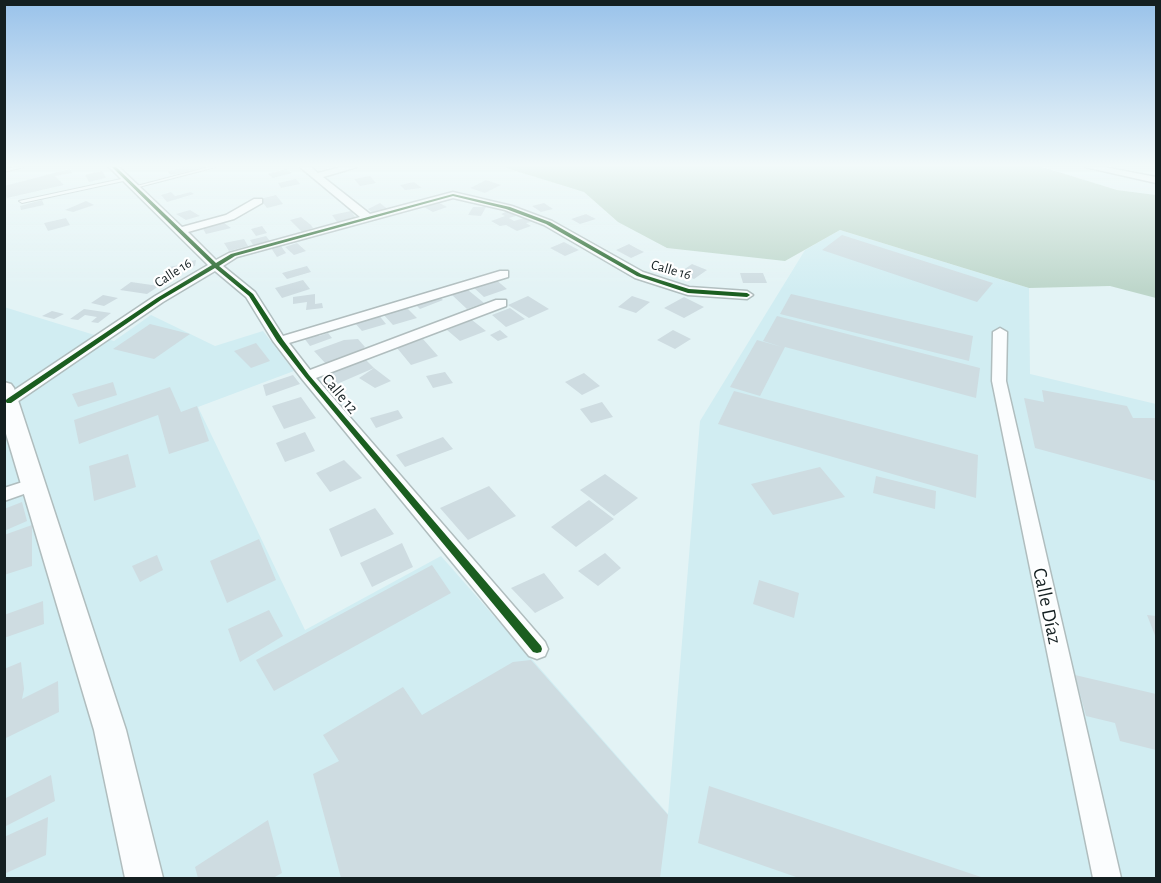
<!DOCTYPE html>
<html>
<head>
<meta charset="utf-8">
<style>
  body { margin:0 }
  #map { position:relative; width:1161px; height:883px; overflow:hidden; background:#e3f3f5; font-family:"Alegreya Sans",sans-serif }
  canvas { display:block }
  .frame { position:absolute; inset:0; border:6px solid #141f21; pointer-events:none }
</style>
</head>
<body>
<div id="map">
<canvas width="1161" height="883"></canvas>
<div class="frame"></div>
</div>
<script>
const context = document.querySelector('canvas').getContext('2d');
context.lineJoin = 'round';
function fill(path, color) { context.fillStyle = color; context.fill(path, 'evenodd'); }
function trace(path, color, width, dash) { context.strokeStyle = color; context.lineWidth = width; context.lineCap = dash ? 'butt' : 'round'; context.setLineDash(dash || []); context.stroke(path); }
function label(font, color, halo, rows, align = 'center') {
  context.font = font + ' "Alegreya Sans",sans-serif'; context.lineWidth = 4.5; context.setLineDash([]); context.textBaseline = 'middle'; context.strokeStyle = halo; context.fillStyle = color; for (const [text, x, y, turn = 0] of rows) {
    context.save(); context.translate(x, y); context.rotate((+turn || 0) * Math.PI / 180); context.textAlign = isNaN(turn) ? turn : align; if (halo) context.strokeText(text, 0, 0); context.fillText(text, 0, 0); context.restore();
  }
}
fill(new Path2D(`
  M840 230 1029 288 1030 374 1156 404V878H5L4 307 114 341 151 315 215 346 263 331 294 371 198 407 305 630 441 556 668 814 700 421 805 250Z`), '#d1edf2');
fill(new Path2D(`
  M503 167H1042L1117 190 1156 195V298L1110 286 1029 288 840 230 785 261 667 248 618 222 584 192Z`), '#bdd6ca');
fill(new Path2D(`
  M184 167H203V168L171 175 167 171Z
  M70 169 72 173 55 176 64 185 7 198 4 192V186Z
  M286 169 292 173 273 178 268 174Z
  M102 171 106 178 89 182 85 175Z
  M370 176 376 183 360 186 354 179Z
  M296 179 300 184 281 188 278 183Z
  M486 180 501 185 485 193 470 188Z
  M414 182 422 188 405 190 400 185Z
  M171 192 175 196 191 192 194 194 167 202 161 195Z
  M276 195 283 204 267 208 260 199Z
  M42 200 44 205 21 210 20 206Z
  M86 201 94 205 73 212 65 210Z
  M436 201 447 207 433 212 422 206Z
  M380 203 389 210 374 214 368 209Z
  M544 203 553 209 541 212 532 206Z
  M473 207H486L481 216 468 215Z
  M190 210 200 216 186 220 176 214Z
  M351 211 356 218 337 222 332 215Z
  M508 211 516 216 509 218 514 221 524 218 531 222 526 223 531 226 517 231 506 225 500 226 491 221 505 216 501 214Z
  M586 214 596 219 580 224 571 219Z
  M301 217 311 225 313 228 302 232 290 220Z
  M66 218 70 225 48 231 44 223Z
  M223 222 231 228 206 234 202 227Z
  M262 226 267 233 256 236 251 229Z
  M842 235 993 283 977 302 822 250Z
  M266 236 270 241 253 245 250 240Z
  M244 239 248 246 229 251 224 243Z
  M564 242 579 250 565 256 550 248Z
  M297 243 306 251 294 255 285 247Z
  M629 244 636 248 644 252 631 258 616 250Z
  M281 246 286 253 277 257 271 248Z
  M196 260 195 266 168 270 169 267 179 265 180 263Z
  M692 264 707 270 694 279 679 273Z
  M307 266 311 272 287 279 282 273Z
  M740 273H763L767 283H743Z
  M495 279 507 289 484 297 472 286Z
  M303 280 310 289 282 298 275 288Z
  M131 282 159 286 147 294 120 290Z
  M468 290 484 303 467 309 452 295Z
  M315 294V304L322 303 323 308 306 310 307 302 293 304V297Z
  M791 294 973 336 969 361 780 314Z
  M103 295 118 298 104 306 91 303Z
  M438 296 443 300 420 309 416 305Z
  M528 296 549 309 529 318 508 305Z
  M632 296 650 302 636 313 618 307Z
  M684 297 704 307 684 318 664 308Z
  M406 307 417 318 393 325 383 314Z
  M510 308 525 319 506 327 492 315Z
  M84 309 111 313 98 323 91 322 97 317 85 315 78 320 70 319Z
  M52 311 64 314 54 319 42 316Z
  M378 314 386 324 362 331 354 322Z
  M777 316 980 368 976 398 785 347 760 396 730 387 757 340 782 347 763 341Z
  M472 320 486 331 460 341 447 330Z
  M150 324 190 334 154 359 113 349Z
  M500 330 508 337 498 341 490 335Z
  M673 330 691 339 675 349 657 340Z
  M317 333 319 336 328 333 332 338 310 346 304 338Z
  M358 339 365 347 356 354 326 364 314 351 344 340Z
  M423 339 438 356 411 365 397 348Z
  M256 343 270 361 251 368 234 351Z
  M364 358 374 368 337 384 326 373Z
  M374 368 391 381 375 388 359 378Z
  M445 372 453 383 433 388 426 376Z
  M584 373 600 386 582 395 565 382Z
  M293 375 300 384 266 396 263 385Z
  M113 382 117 395 78 407 72 394Z
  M170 387 181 412 197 406 209 441 169 454 158 415 79 444 74 420Z
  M1042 390 1127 406 1133 418H1156V481L1035 448 1024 398 1044 402Z
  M734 391 978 455 976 498 718 424Z
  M301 397 316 418 284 429 272 406Z
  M602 402 613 417 591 423 580 409Z
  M398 410 403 418 376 428 370 418Z
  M305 432 315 451 285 462 276 443Z
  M443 437 453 449 405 467 396 455Z
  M128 454 136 487 94 501 89 466Z
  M344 460 362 478 330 492 316 473Z
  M820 467 845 497 773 515 751 484Z
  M605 474 638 498 614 516 580 490Z
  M876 476 936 491 935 509 873 493Z
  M489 486 516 516 468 540 440 508Z
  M589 500 614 519 576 547 551 527Z
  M22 502 27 521 4 531V509Z
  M375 508 394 534 341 557 329 529Z
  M32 525V566L4 575V535Z
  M259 539 276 580 227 603 210 561Z
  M402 543 413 567 372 587 360 563Z
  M605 553 621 568 598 586 578 571Z
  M157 555 163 570 140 582 132 566Z
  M432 565 451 593 274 691 256 660Z
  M544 573 564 598 535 613 511 588Z
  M759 580 799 593 794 618 753 604Z
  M43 601 44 624 4 638V615Z
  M269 610 283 636 240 662 228 629Z
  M1147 615 1156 616V638Z
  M531 660 668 815 660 878H341L313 774 339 761 323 735 403 687 422 715 513 662Z
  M21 662 24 689 22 699 58 681 59 712 4 739V669Z
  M1075 675 1156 694V750L1120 741 1115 723 1086 716Z
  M51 775 55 801 4 827V799Z
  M709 786 984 878H799L698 843Z
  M48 817 46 855 4 874V837Z
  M268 820 282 873 273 878H198L195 867Z`), '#cedce1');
const lane = new Path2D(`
  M16 167H24L4 172V169Z
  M209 167H216L135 188 133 187Z
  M126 178 128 179V180L22 203 19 201Z`);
const street = new Path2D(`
  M109 167H119L182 227 226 215 254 199H262V203L234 219 188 232 216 260 229 253 360 217 300 167H311L318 173 341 167H357L323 177 370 214 453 192 512 206 552 221 643 272 689 287 747 291 753 295 747 299 688 295 635 278 544 225 505 210 453 198 237 257 223 266 255 292 283 336 500 271H508V277L289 343 310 370 496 300H506V306L316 378 545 642 548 649 545 656 537 659 529 656 302 379 273 341 246 297 215 271 163 302 14 404 4 405V397L155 296 208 265Z
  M1085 167H1104L1156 177V183Z
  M1000 328 1007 332 1006 381 1121 878H1093L992 381 993 332Z
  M32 479 38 481 41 485 38 489 4 501V488Z`);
const secondary = new Path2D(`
  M4 382 11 384 14 388 126 730 163 878H125L94 730 4 427Z`);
trace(lane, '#b0bdbe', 2);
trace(street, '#b0bdbe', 3);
trace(secondary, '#b0bdbe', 3);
fill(lane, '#fbfdfe');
fill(street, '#fbfdfe');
fill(secondary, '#fbfdfe');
fill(new Path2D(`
  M112 167H116L216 263 231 254 453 194 510 207 550 222 641 274 689 289 747 293 750 295 747 297 688 293 637 276 546 224 506 209 453 196 235 256 219 266 253 294 283 340 309 375 541 646 542 649 541 652 537 653 533 652 305 377 277 341 249 296 215 268 161 300 11 403H7L5 401 7 399 157 298 212 265Z`), '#1b5e20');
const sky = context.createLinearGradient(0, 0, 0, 291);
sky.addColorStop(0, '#99c2ea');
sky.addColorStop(0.57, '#f2fafa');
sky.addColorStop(1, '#f2fafa00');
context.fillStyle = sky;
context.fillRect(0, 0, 1161, 291);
label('14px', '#141f21', '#fff', [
  ["Calle 16",671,270,16],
  ["Calle 16",173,273,-33]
]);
label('16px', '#141f21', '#fff', [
  ["Calle 12",340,394,50]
]);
label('20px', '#141f21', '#fff', [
  ["Calle Díaz",1047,606,78]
]);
</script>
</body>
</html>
